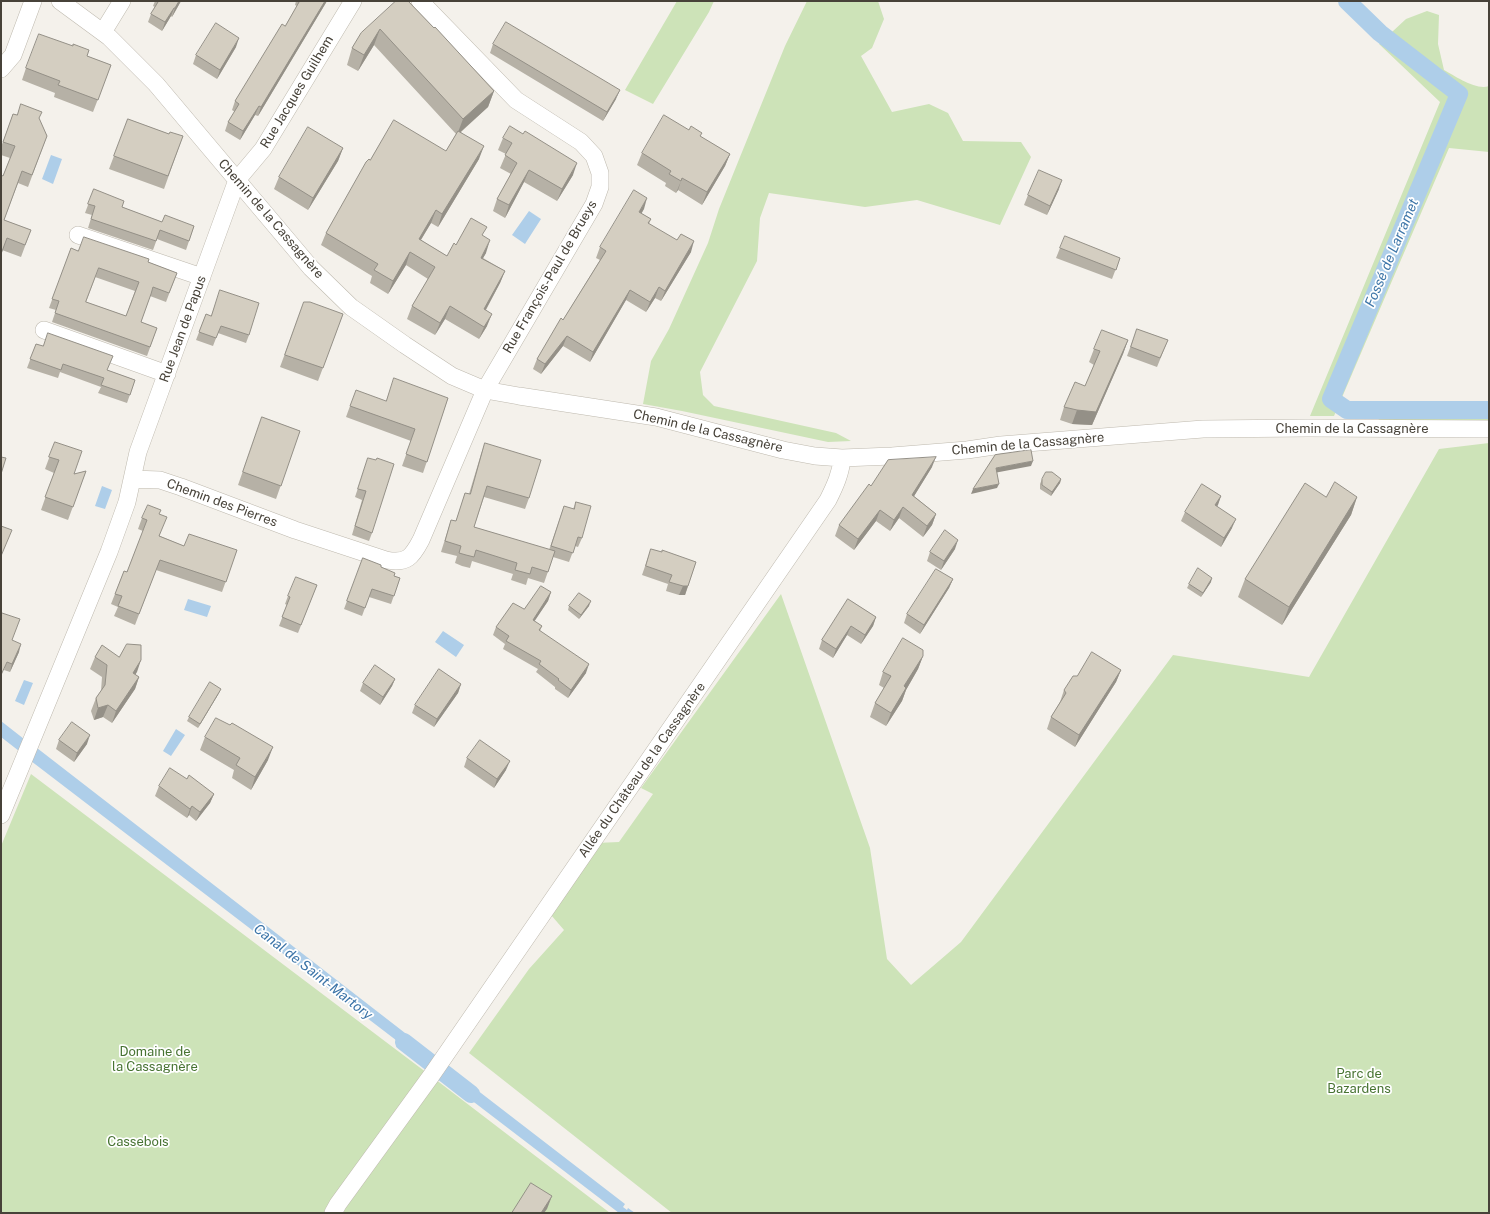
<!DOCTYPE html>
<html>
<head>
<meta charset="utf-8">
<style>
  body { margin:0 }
  #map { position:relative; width:1490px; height:1214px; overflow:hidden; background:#f4f1eb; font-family:"Public Sans",sans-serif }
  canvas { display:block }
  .frame { position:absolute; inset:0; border:2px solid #474239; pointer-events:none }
</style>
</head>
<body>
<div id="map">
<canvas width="1490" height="1214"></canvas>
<div class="frame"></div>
</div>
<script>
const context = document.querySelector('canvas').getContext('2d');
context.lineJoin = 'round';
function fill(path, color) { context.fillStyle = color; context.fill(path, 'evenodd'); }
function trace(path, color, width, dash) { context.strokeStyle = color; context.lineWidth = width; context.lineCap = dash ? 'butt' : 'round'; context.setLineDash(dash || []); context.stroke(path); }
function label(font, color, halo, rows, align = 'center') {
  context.font = font + ' "Public Sans",sans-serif'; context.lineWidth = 3.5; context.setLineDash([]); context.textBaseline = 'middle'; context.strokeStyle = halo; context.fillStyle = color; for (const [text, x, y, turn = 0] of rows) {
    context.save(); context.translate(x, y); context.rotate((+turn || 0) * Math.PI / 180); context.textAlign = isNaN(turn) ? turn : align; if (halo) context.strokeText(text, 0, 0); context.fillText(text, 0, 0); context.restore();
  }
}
fill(new Path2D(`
  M677 1H714L709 12 653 104 625 90Z
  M807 1H878L884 19 872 48 861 56 892 112 929 104 948 113 963 141 1021 142 1031 157 1000 225 917 200 865 207 769 193 760 218 757 261 700 372 703 395 714 406 836 433 851 441 828 442 682 411 643 404 651 361 669 329 708 243 719 209 740 157 785 46Z
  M1427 11 1439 15 1438 44 1444 70C1455 76 1477 91 1489 86V152L1449 148 1334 416H1310L1440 102 1379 44 1406 19Z
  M1489 406V421L1380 422 1377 416 1381 408Z
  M1489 443V1213H672L469 1053 529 969 564 930 551 915 596 843 619 842 653 794 641 788 781 594 870 848 887 959 911 985 961 942 1173 655 1309 677 1439 449Z
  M31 774 431 1076 610 1213H1V846Z`), '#cde3b8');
fill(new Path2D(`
  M51 155 62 159 53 184 42 179Z
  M529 211 541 219 525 244 512 235Z
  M102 486 112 490 105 509 95 506Z
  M188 599 211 606 207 617 184 610Z
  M443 631 464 645 456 657 435 642Z
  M24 680 33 683 24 705 15 701Z
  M1 721 24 739 19 751 1 737Z
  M176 729 185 735 171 756 163 751Z
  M37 748 427 1050 422 1060 31 761Z
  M455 1073 625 1204 623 1207 627 1210 628 1208 635 1213H619L449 1083Z`), '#aecee9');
trace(new Path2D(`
  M1347 1 1380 33 1459 94 1331 399 1347 410H1489
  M404 1042 471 1094`), '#aecee9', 18);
const minor = new Path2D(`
  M60 1 109 37 156 84 311 268 351 307 405 345 452 376 485 390 519 396 656 417 783 450 815 456 842 458 892 456 967 450 1001 445 1203 429 1308 428 1489 429
  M103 32 122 1
  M1 69 13 55 33 1
  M78 235 202 277
  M44 330 167 374
  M132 479 160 480 181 487 295 530 386 560C407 564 412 557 421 540L485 390 594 204 600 187V173L594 156 581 142 516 100 420 1
  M1 815 109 552 127 502 138 452 237 180 263 149 353 1
  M333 1213 338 1204 431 1076 828 500C835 486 841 473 842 458`);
trace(minor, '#beb9ae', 18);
trace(minor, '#fff', 17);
fill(new Path2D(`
  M155 1H181L172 17 171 16 162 31 148 22 151 14 155 7 153 6Z
  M296 1H327L258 116 255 115 240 140 225 131 228 122 235 112 232 110 235 101 285 26 297 6 295 5Z
  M396 1 494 91 488 107 461 132 479 159 438 227 431 223 421 240 447 256 456 245 484 236 486 253 483 258 505 271 500 283 486 310 487 326 479 339 445 319 435 335 407 319 412 306 428 279 406 265 388 294 370 283 372 276 321 245 326 233 370 160 446 151 456 134 374 45 358 71 347 65 352 48Z
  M493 44 616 99 603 121 490 53Z
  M236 47 217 79 193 64 196 55Z
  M87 56 111 65 93 112 54 97 55 93 22 80 26 68Z
  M13 114 17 115 39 119 47 136 28 187 18 183 4 220 31 230 21 257 2 250 3 176 10 158 1 155V147Z
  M128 119 169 134 183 136 164 189 109 169Z
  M701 137 730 154 725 166 702 205 678 190 676 193 665 186 666 183 637 165 642 153Z
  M503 138 573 175 557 201 524 182 505 218 493 211 497 199 511 174 500 168 506 154 498 150Z
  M343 148 338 161 308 210 274 189 279 177Z
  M94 189 122 207 162 222 194 226 186 250 157 239 153 250 88 228 92 215 85 213Z
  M1059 189 1047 215 1024 205 1028 195Z
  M644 209 641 213 651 219 649 224 691 252 661 301 655 298 646 312 626 300 590 362 563 346 541 374 533 369 537 359 563 320 600 260 596 258 600 247Z
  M71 248 78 251 148 262 177 273 166 302 150 296 141 322 157 328 147 356 52 322 56 310 49 308ZM95 277 135 291 126 316 86 302Z
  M1060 248 1120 258 1112 279 1056 258Z
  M304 302 343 314 318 381 280 367Z
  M206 314 249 335 246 343 218 333 213 346 196 340Z
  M1137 329 1168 340 1157 367 1127 356Z
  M1128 340 1123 354 1092 425 1072 424 1060 420 1064 407 1085 386 1094 365 1089 362 1094 349Z
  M36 344 135 380 127 403 98 393 101 387 60 372 58 378 27 368Z
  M448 398 423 473 402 466 411 441 346 417 350 406 386 401Z
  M262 417 300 431 276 499 238 485Z
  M55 442 74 474 86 471 68 520 41 510 54 473 45 469Z
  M485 443 529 498 525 509 484 497 474 527 549 550 564 506 573 509 576 502 582 538 578 547 575 546 569 562 553 557 544 583 528 578 526 585 511 580 513 574 472 561 470 568 462 566 455 563 457 556 441 552 451 520 456 521 465 493 469 494 481 454Z
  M368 458 372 533 369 541 352 535 362 500 355 497Z
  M932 467 914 496 936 514 932 525 923 537 899 518 890 531 876 521 854 550 835 536 839 525 871 486Z
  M1042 479H1061L1060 483 1051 496 1040 489V484Z
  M1221 496 1217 506 1232 528 1221 547 1181 521 1185 512Z
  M1326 497H1357L1351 515 1282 625 1238 597 1245 579Z
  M159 514 160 536 184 546 237 550 222 592 156 570 135 625 114 616 118 607 111 604 124 571 127 572 143 531 138 529 142 518Z
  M651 549 696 562 685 595H679L666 591 668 584 642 575Z
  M955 549 941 570 927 561 930 552Z
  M363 558 381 567 394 576 400 578 391 604 369 597 362 616 344 609Z
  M953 579 949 588 920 634 904 623 907 614Z
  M1211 582 1201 597 1187 588 1189 584Z
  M317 585 298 633 279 626 287 605 285 604 288 596Z
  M551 592 548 601 534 621 542 626 540 631 586 673 568 698 555 689V687L536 672 538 669 503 649 505 644 493 635 496 627Z
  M848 599 876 617 873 626 861 644 847 635 833 658 819 649 822 640Z
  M569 606H589L579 619 568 610Z
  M12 640 19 652 10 672 4 670Z
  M923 656 918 669 906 690 902 701 886 726 870 717 875 703 884 688 879 685 883 672Z
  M95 657H119L141 660 135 674 139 677 135 689 112 723 103 717 94 720 91 711 96 698 101 691 102 677 90 669Z
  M1121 670 1116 682 1075 747 1047 729 1051 717 1060 702 1064 690Z
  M395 679 392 686 380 705 360 691 363 683Z
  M461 684 458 693 434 727 412 713 415 705Z
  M219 693 198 728 187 721 189 717Z
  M205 737 268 760 251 790 232 778 234 770 200 750Z
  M59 740 87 744 74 762 56 749Z
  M467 758 506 770 494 788 464 767Z
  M187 779 214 794 210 803 196 821 189 815 187 818 155 796 159 786Z`), '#b6b1a6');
fill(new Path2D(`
  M179 1H181L172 17 175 8Z
  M325 1H327L258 116 261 107Z
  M174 8 171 16 162 31 165 22Z
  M380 29 374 45 358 71 364 55Z
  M239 38 236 47 217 79 220 70Z
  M620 90 616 99 603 121 607 112Z
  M494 91 488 107 457 135 463 119Z
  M259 106 255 115 240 140 243 131Z
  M484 146 479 159 438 227 442 214Z
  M343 148 338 161 308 210 313 198Z
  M730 154 725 166 702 205 707 192Z
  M577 163 573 175 557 201 562 189Z
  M529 170 524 182 505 218 509 205Z
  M682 178 678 190 676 193 681 181Z
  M1062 180 1059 189 1047 215 1050 206Z
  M647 198 644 209 636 223 639 212Z
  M436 210 431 223 414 251 419 239Z
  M490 240 486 253 476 270 481 258Z
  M694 241 691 252 661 301 665 291Z
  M410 252 406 265 388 294 393 281Z
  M505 271 500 283 479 322 484 309Z
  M659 287 655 298 646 312 650 302Z
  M630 290 626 300 590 362 593 352Z
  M450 306 445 319 435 335 440 323Z
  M492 314 487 326 479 339 484 327Z
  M567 336 563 346 541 374 545 364Z
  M1128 340 1123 354 1092 425 1072 424 1077 410Z
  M936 457 932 467 908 506 912 495Z
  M1033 461 1031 466 994 473 996 468Z
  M1061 479 1060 483 1051 496 1052 492Z
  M999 484 997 488 971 494 973 489Z
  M1221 496 1218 505 1212 514 1215 505Z
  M1357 497 1351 515 1282 625 1289 607Z
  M903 507 899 518 890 531 894 520Z
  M880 510 876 521 854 550 858 539Z
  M936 514 932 525 923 537 927 526Z
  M1236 519 1232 528 1221 547 1224 538Z
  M958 540 955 549 941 570 944 561Z
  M1212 578 1211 582 1201 597 1203 593Z
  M953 579 949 588 920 634 924 625Z
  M683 586H688L685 595H679Z
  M551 592 548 601 530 628 533 620Z
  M591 601 589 606 579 619 581 615Z
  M876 617 873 626 861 644 865 635Z
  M851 626 847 635 833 658 836 649Z
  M21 644 19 652 10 672 12 664Z
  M923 656 918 669 906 690 902 701 886 726 891 713 904 686Z
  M141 660 137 672 129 685 133 673Z
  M589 664 586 673 568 698 571 690Z
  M1121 670 1116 682 1075 747 1079 735Z
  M139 677 135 689 112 723 116 711Z
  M395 679 392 686 380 705 383 697Z
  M461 684 458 693 434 727 437 719Z
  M221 689 219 693 198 728 200 724Z
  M108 705 103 717 94 720 98 708Z
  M90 735 87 744 74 762 77 753Z
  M273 747 268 760 251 790 255 777Z
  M510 761 506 770 494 788 497 779Z
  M214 794 210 803 196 821 200 812Z
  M192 806 189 815 187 818 190 809Z
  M552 1196 547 1209 544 1213H541Z`), '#949087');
const building = new Path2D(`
  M159 1H179L175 8H174L165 22 151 14Z
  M300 1H325L261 107 259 106 243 131 228 122 239 104 235 101 282 24 285 26Z
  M396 1H408L434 28 435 27 494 91 463 119 380 29 364 55 352 48 361 33Z
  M506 22 620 90 607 112 493 44Z
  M216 23 239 38 220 70 196 55Z
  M39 34 73 46V44L89 50 87 56 111 65 98 100 58 85 60 81 26 68Z
  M21 104 42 112 39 118 47 136 32 175 22 171 4 220 31 230 25 245 7 238 1 254V175L3 176 15 146 3 142 13 114 17 115Z
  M664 115 689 130 691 126 702 133 700 136 730 154 707 192 682 178 681 181 669 174 671 171 642 153Z
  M128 119 169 134 170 132 183 136 168 176 114 156Z
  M394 120 446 151 458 131 484 146 442 214 436 210 419 239 447 256 454 243 456 245 471 218 487 227 482 235 490 240 481 258 505 271 484 309 492 314 484 327 450 306 440 323 412 306 435 267 410 252 393 281 374 270 378 264 326 233 366 162 369 159 370 160Z
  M510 126 523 134 525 131 577 163 562 189 529 170 509 205 497 199 517 163 505 155 512 143 503 138Z
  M308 127 343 148 313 198 279 177Z
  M1039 170 1062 180 1050 206 1028 195Z
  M94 189 124 201 122 207 162 222 165 215 194 226 189 241 160 230 156 241 91 219 95 206 88 204Z
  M634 190 647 198 639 212 651 219 648 223 677 240 681 234 694 241 665 291 659 287 650 302 630 290 593 352 567 336 545 364 537 359 561 318 563 320 606 251 600 247Z
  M1065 236 1120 258 1116 270 1060 248Z
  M84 237 149 259 148 262 177 273 169 293 153 287 151 294 141 322 157 328 150 347 55 313 59 301 52 299 71 248 78 251ZM99 268 139 282 126 316 86 302Z
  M220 290 259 303 249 335 221 326 216 338 199 332 206 314 211 316Z
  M304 302H310L343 314 323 368 285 355Z
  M1137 329 1168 340 1160 358 1131 347Z
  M1102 330 1128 340 1096 412 1077 410 1064 407 1075 382 1085 386 1100 351 1094 349Z
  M48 333 113 356 107 370 135 380 130 395 101 385 104 378 63 364 61 370 30 359 36 344 43 346Z
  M394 378 448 398 427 462 406 454 415 429 350 406 356 390 386 401Z
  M262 417 300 431 281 486 243 472Z
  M55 442 82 451 74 474 86 471 73 507 45 497 59 460 49 457Z
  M485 443 541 460 529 498 487 486 474 527 555 551 548 572 532 567 530 574 515 570 517 563 476 550 474 557 466 555 459 553 461 546 445 541 451 520 456 521 465 493 470 494Z
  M1031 450 1033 461 996 468 999 484 973 489 995 455Z
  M1 457 6 458 1 474Z
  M936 457 912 495 936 514 927 526 903 507 894 520 880 510 858 539 839 525 869 484 871 486 888 460Z
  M368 458 376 460 377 458 394 464 372 533 355 526 366 491 358 489Z
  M1046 472H1052L1061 479 1052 492 1042 485V479Z
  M1335 482 1357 497 1289 607 1245 579 1305 483 1326 497Z
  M1202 484 1221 496 1215 505 1236 519 1224 538 1185 512Z
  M576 502 591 506 582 538 578 537 573 553 551 546 564 506 574 509Z
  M148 505 161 510 159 514 167 517 159 536 184 546 189 534 237 550 226 582 160 560 139 614 118 606 122 596 115 594 124 571 127 572 147 520 142 518Z
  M1 526 12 530 1 556Z
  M945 530 958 540 944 561 930 552Z
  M651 549 662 552V550L696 562 688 586H683L669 582 672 575 646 566Z
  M363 558 381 565V567L395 573 394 576 400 578 394 596 372 589 365 608 347 601Z
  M1198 568 1212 578 1203 593 1189 584Z
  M936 569 953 579 924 625 907 614Z
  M296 577 317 585 301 625 282 617 290 597 288 596Z
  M541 586 551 592 533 620 542 626 539 630 589 664 571 690 558 680 559 679 539 664 541 661 506 641 509 636 496 627 513 603 524 609Z
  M579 593 591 601 581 615 569 606Z
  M848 599 876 617 865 635 851 626 836 649 822 640Z
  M2 613 20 619 12 640 21 644 12 664 7 662 1 675V616Z
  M903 638 923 650V656L904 686 906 688 891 713 875 703 891 676 883 672Z
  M127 644 141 645V660L133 673 139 677 116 711 108 705 98 708 96 698 105 685 107 665 95 657 102 645 119 657Z
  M1092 652 1121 670 1079 735 1051 717 1066 693 1064 690 1073 676H1077Z
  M375 665 395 679 383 697 363 683Z
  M439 669 461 684 437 719 415 705Z
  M210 682 221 689 200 724 189 717Z
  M216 718 230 725 232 723 273 747 255 777 236 765 240 758 205 737Z
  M72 722 90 735 77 753 59 740Z
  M480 740 510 761 497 779 467 758Z
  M170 768 187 779 189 775 214 794 200 812 192 806 190 809 159 786Z
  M531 1183 552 1196 541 1213H512Z`);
fill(building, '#d4cec1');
trace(building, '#949087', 1);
label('13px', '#474239', '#fff', [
  ["Rue Jacques Guilhem",297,92,-59],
  ["Chemin de la Cassagnère",271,219,49],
  ["Rue François-Paul de Brueys",550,277,-60],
  ["Rue Jean de Papus",183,329,-70],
  ["Chemin de la Cassagnère",1352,429],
  ["Chemin de la Cassagnère",708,431,13],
  ["Chemin de la Cassagnère",1028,444,-5],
  ["Chemin des Pierres",222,503,20],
  ["Allée du Château de la Cassagnère",642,770,-55]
]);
label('13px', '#477332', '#fff', [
  ["Domaine de",155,1052],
  ["la Cassagnère",155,1067],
  ["Parc de",1359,1074],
  ["Bazardens",1359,1089],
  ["Cassebois",138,1142]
]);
label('italic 14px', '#3d75a8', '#fff', [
  ["Fossé de Larramet",1392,253,-67],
  ["Canal de Saint-Martory",313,972,38]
]);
</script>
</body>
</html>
